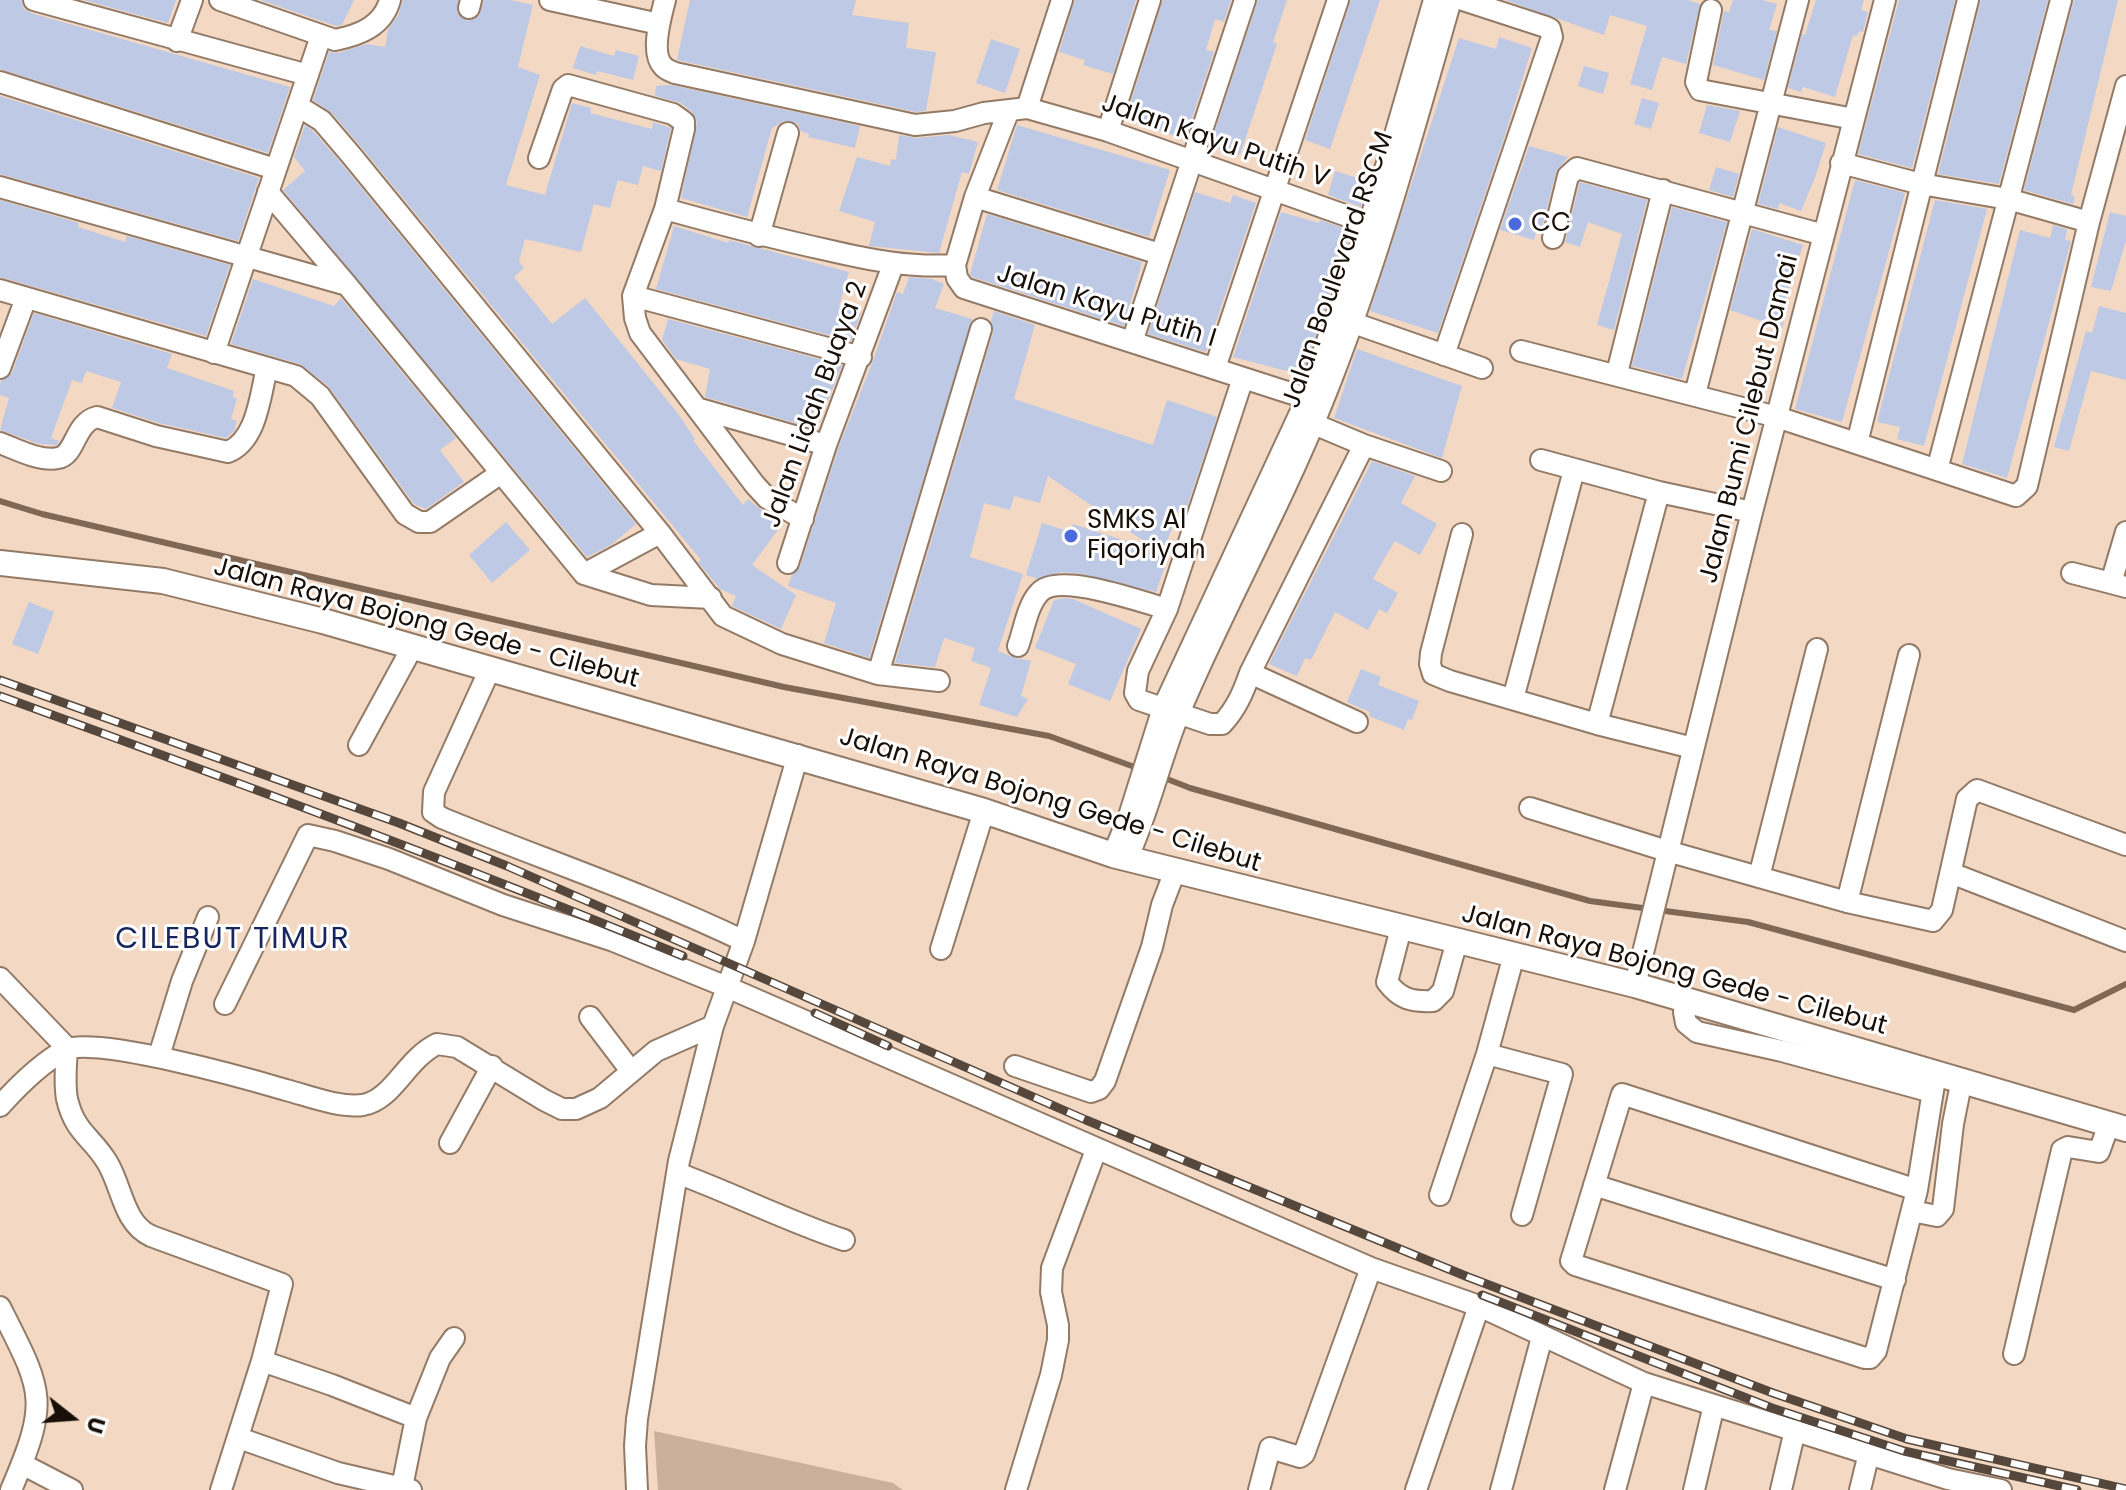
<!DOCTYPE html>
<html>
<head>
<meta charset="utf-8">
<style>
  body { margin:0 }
  #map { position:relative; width:2126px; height:1490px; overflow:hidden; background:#f3d9c3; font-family:Poppins,sans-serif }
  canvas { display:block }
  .north { position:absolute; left:32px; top:1378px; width:80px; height:80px; -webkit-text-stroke:6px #fff; paint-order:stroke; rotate:107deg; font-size:22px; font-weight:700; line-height:32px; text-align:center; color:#170e07 }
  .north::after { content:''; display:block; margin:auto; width:28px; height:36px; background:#170e07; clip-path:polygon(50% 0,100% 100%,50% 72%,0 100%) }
</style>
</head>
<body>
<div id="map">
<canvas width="2126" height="1490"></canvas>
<div class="north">U</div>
</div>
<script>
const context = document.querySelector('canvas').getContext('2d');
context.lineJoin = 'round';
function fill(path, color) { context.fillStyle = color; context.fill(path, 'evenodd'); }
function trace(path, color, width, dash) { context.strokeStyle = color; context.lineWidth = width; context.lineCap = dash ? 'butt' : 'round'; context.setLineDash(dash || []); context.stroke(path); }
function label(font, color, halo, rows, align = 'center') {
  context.font = font + ' Poppins,sans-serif'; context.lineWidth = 6; context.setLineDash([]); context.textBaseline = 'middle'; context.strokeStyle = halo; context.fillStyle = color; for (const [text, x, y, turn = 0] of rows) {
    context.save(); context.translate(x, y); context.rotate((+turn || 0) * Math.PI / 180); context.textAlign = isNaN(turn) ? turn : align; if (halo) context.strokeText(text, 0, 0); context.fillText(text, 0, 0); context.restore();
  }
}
fill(new Path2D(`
  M654 1431 893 1483 903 1490H658Z`), '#cbb19c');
trace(new Path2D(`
  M0 501 42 514 784 687 1049 736 1140 769
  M1162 777 1190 788 1590 901 1748 922 2074 1010 2126 984`), '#7f6855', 6);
fill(new Path2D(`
  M0 0H21L24 9 31 13 290 87 268 153 0 69Z
  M83 0H176L168 23Z
  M260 0H354L342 25 336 26Z
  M403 0H458L457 12 467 21 479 16 484 0H511L533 5 518 67 540 75 506 185 545 195 572 103 591 108 590 113 652 129 653 122 671 128 661 171 643 166 638 185 618 180 610 208 594 204 581 252 525 239 519 261 524 268 514 277 552 324 585 298 679 415 695 439 693 440 743 505 748 499 781 526 752 565 796 595 781 629 732 606 736 596 720 589 698 562 701 560 361 147 332 113 313 100 329 52 338 53 367 44 385 47 388 29 398 16Z
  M690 0H856L852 15 909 23 906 48 936 52 926 111 916 112 677 60Z
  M1075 0H1136L1113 74 1083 65 1085 60 1059 52Z
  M1163 0H1231L1224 22 1215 19 1206 50 1214 52 1185 139 1125 120Z
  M1258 0H1287L1273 42 1277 44 1240 155 1210 146Z
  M1351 0H1380L1330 149 1305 140Z
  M1505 0H1687L1700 4 1686 64 1662 57 1652 90 1630 84 1647 26 1610 15 1604 35Z
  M1733 0H1762L1777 4 1769 30 1777 31 1764 80 1713 65 1724 11 1729 12Z
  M1816 0H1864L1861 10 1868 12 1863 32 1859 31 1857 36 1853 35 1835 97 1803 87 1801 92 1788 88 1802 34 1805 35Z
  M1899 0H1955L1912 168 1858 154Z
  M1981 0H2048L1999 184 1938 174Z
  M2074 0H2118L2071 195 2075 196 2073 204 2024 190Z
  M1499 37 1532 48 1504 138 1438 333 1370 311 1459 38 1496 49Z
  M991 39 1020 49 1005 93 976 83Z
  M580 46 614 56 616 50 639 56 633 80 597 71 596 75 573 68Z
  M1584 66 1609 73 1603 94 1578 86Z
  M671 85 860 126 855 148 808 137 809 134 801 131 797 123 784 121 772 128 747 217 681 198 697 122 692 112 681 103 655 96 656 86Z
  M0 96 259 178 238 241 0 174Z
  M1642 98 1659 103 1651 129 1634 124Z
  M1707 105 1740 111 1730 142 1699 133Z
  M305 125 313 131 341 163 636 524 611 545 587 557 283 190 305 171 294 157Z
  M1017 125 1170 170 1149 237 997 190Z
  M1778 127 1826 143 1816 175 1801 211 1779 203 1778 209 1758 204Z
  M899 135 916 138 949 135 978 142 969 174 962 172 939 253 869 246 875 222 839 211 857 157 890 166 891 159 896 160Z
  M1529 146 1568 157 1556 172 1540 235 1536 233 1534 240 1500 230Z
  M1716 167 1739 174 1733 197 1709 190Z
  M1335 171 1368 181 1361 207 1328 195Z
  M1855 180 1905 193 1842 422 1795 409Z
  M1580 182 1647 200 1614 330 1597 325 1622 234 1588 222 1580 247 1565 242Z
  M1195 192 1230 203 1233 195 1256 203 1206 352 1148 334Z
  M0 200 79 223 78 227 125 242 127 236 230 265 206 336 0 277Z
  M1935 200 1987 209 1924 446 1897 439 1900 427 1877 422Z
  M1672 207 1727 222 1682 379 1632 366Z
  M1281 212 1319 223 1320 220 1352 231 1302 375 1233 357Z
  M2110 212 2126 216V241L2111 291 2091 287Z
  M987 214 1142 262 1124 326 972 277 970 274Z
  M2053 225 2067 229 2065 240 2071 241 2007 478 1962 464 2020 230 2050 238Z
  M674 226 728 243 729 240 849 272 839 306 861 313 851 341 656 289Z
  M1752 229 1803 245 1784 306 1788 307 1782 328 1730 310Z
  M909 277 932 279 944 284 935 308 972 319 869 658 824 643 836 603 788 586 792 575 800 567 838 449 873 361 897 292 903 294Z
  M253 279 334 306 341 298 456 438 440 450 464 482 426 509 414 504 328 386 300 364 231 344Z
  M2099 306 2126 313V380L2091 371 2069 451 2054 447 2086 331 2092 333Z
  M994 311 1035 325 1014 399 1153 445 1167 400 1217 417 1187 507 1180 505 1163 553 1169 555 1156 592 1083 574 1062 572 1038 579 1026 575 1042 523 1071 532 1073 524 1160 552 1048 476 1040 503 1014 496 1010 510 984 503 970 557 1023 574 998 651 1015 658 1031 661 1021 696 1028 699 1017 717 979 705 991 668 971 661 975 648 944 638 935 667 895 663 993 333 991 321Z
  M34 313 172 354 167 368 234 391 233 397 237 399 231 419 237 421 234 431 226 438 159 423 112 408 121 382 86 371 82 383 72 380 51 438 59 441 57 445 39 444 0 430 9 398 0 395V385L1 381 12 373Z
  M668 319 842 365 828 401 817 398 809 427 705 397 710 369 676 359 662 340Z
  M1357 349 1462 386 1442 458 1334 418Z
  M1372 461 1415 476 1401 503 1437 524 1420 555 1395 541 1385 557 1373 579 1398 593 1387 613 1379 609 1368 630 1335 612 1311 660 1305 658 1297 676 1269 664Z
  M506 522 530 550 492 583 469 555Z
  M1064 598 1073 599 1141 629 1110 701 1068 684 1076 664 1035 648 1054 600Z
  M29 602 54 612 38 654 12 644Z
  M1361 669 1381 677 1378 685 1419 701 1412 720 1408 719 1404 730 1369 716 1370 712 1347 702Z`), '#bec9e5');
const minor = new Path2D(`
  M34 0 308 75
  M220 0 335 40C360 35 383 26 390 0
  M550 0 659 24
  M665 0C661 16 650 53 663 66 666 70 671 71 675 73L915 125 955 121 984 113 1027 108 1108 131 1381 228
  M469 8 471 0
  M1711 10 1696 82 1700 90 1854 119
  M177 41 192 0
  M0 82 275 169
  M298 106 322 121 351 155 660 533 723 616 782 644 878 674 981 329
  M1027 108 1062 0
  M1009 110 975 197 955 265 957 278 964 288 1318 402
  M1108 131 1150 0
  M539 158 563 89 568 85 673 114 684 122V129L665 209 633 296 635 318 640 333 755 485 767 498 803 519
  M1841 163 1921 184 2008 199 2089 222
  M0 187 347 285 584 574 651 595 711 598
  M268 192 347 285
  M975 197 1160 254
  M665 209C719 224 772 238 827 250 870 260 910 268 955 265
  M759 236 788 133
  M1553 238 1568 176 1577 168 1824 235
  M0 290 296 376 320 396 405 514 419 522H430L501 473
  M633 296 861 357
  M1342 319 1482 368
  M1132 342 1245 0
  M1521 351 1777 417 2016 496 2027 486 2089 222 2126 86
  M214 353 321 36
  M1444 355 1552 37 1550 29 1546 27 1463 0
  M0 368 26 298
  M1215 368 1338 0
  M1617 373 1663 190
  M1243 378 1167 609 1138 671 1135 693 1139 700 1210 724H1222C1236 709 1243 693 1250 673L1364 445
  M1695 394 1798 0
  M700 409 826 445
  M1302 419 1364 445 1441 471
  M0 443C16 449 40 462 58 458 76 455 74 423 97 417L156 436 228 452C257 440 260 396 267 368
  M1857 443 1968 0
  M1541 460 1659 492 1752 512
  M1937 470 2061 0
  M2126 532 2111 583 2126 587
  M1462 534 1431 653 1430 664 1433 674 1450 681 1597 724 1693 748
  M788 563 826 445 893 265
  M2072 573 2111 583
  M584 574 660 533
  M1018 646C1024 630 1027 606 1039 593 1058 571 1141 602 1167 609
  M490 669 434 792 433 812 442 818C542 859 646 894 744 941
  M1250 673 1357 722
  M878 674 939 681
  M1513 699 1574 470
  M1597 724 1659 492
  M359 745 413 646
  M1530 808 1667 851 1847 902 1933 921 1942 910 1967 799 1977 790 2126 845
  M1113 855 1129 816 1163 708 1307 398 1373 211 1434 0
  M1127 859C1149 811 1160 760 1180 711 1224 607 1280 508 1322 403 1375 272 1412 136 1451 0
  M1951 873 2126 941
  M1759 877 1817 649
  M1847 902 1909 655
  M1401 928 1387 982C1400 999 1411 1002 1433 1001L1443 991 1457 941
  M941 949 984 811
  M0 978 67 1048C66 1065 64 1082 67 1099 75 1133 92 1137 107 1162 122 1186 123 1223 151 1236L282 1284 262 1361 221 1490
  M1635 985 1752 512 1885 0
  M1685 999 1684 1012 1686 1023 1697 1032 1782 1051 1932 1092
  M225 1004 308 835 335 841 389 859 503 905 611 940 727 987 1371 1268 1479 1306 1644 1383 1948 1479 2001 1490
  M590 1017 631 1071
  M1487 1054 1562 1074 1522 1215
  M159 1056 182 981 208 917
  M1015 1066 1091 1092 1099 1089 1105 1081 1152 947 1162 905 1175 871
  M0 1106C18 1086 41 1063 65 1050 93 1035 249 1079 286 1090 309 1096 339 1108 363 1105 393 1100 406 1059 437 1044L457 1047 544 1100 562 1109H576L600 1098 656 1051 713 1026
  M450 1143 492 1066
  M677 1173C734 1194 787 1221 844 1240
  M1594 1185 1895 1280
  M1917 1190 1622 1094 1571 1261 1575 1265 1865 1358H1870L1876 1351 1917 1190 1936 1072
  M1440 1195 1487 1054 1514 955
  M1912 1211 1937 1216 1943 1209 1953 1124 1962 1079
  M0 1307C43 1392 50 1399 11 1490
  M2014 1354 2062 1150 2068 1147 2099 1152 2109 1124
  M262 1361 332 1385 416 1418
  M239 1438 338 1473 411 1490
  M22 1464 72 1490
  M402 1487 416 1418 440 1358 454 1338
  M637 1490 635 1446 637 1419 679 1161 713 1026 744 941 798 755
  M1016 1490 1051 1375 1058 1340V1325L1051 1292 1052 1268 1096 1150
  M1259 1490 1270 1448 1300 1457 1304 1454 1371 1268
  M1416 1490 1479 1306
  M1501 1490 1542 1337
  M1615 1490 1644 1383
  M1694 1490 1714 1405
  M1781 1490 1795 1430
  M1860 1490 1869 1453`);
const major = new Path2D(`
  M0 563 163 581 323 621 984 811 1113 855 1635 985 2126 1129`);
trace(minor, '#927a66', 24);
trace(major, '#927a66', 28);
trace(minor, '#fff', 20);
trace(major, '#fff', 24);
const rail = new Path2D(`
  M0 680 399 823 507 866 1086 1120 1468 1277 1773 1393 1907 1439 2126 1489
  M0 696C229 779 457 863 683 956
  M815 1013 888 1046
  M1482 1295 1772 1408 1904 1451 2077 1490`);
trace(rail, '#55473c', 9);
trace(rail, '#fff', 6, [18]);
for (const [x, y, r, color] of [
  [1515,224,8,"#4a6ade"],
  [1071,536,8,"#4a6ade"]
]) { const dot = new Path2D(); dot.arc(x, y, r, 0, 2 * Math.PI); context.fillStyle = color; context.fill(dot); trace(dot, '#fff', 3); }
label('26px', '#170e07', '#fff', [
  ["Jalan Kayu Putih V",1215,142,19],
  ["Jalan Boulevard RSCM",1339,270,-71],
  ["Jalan Kayu Putih I",1106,307,17],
  ["Jalan Lidah Buaya 2",816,405,-70],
  ["Jalan Bumi Cilebut Damai",1750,419,-76],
  ["Jalan Raya Bojong Gede - Cilebut",426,624,15],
  ["Jalan Raya Bojong Gede - Cilebut",1050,801,17],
  ["Jalan Raya Bojong Gede - Cilebut",1674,971,15]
]);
label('26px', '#170e07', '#fff', [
  ["CC",1531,224],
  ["SMKS Al",1087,521],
  ["Fiqoriyah",1087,551]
], 'left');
context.letterSpacing = '2px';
label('30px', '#17255c', '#fff', [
  ["CILEBUT TIMUR",233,940]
]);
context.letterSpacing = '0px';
</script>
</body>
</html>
